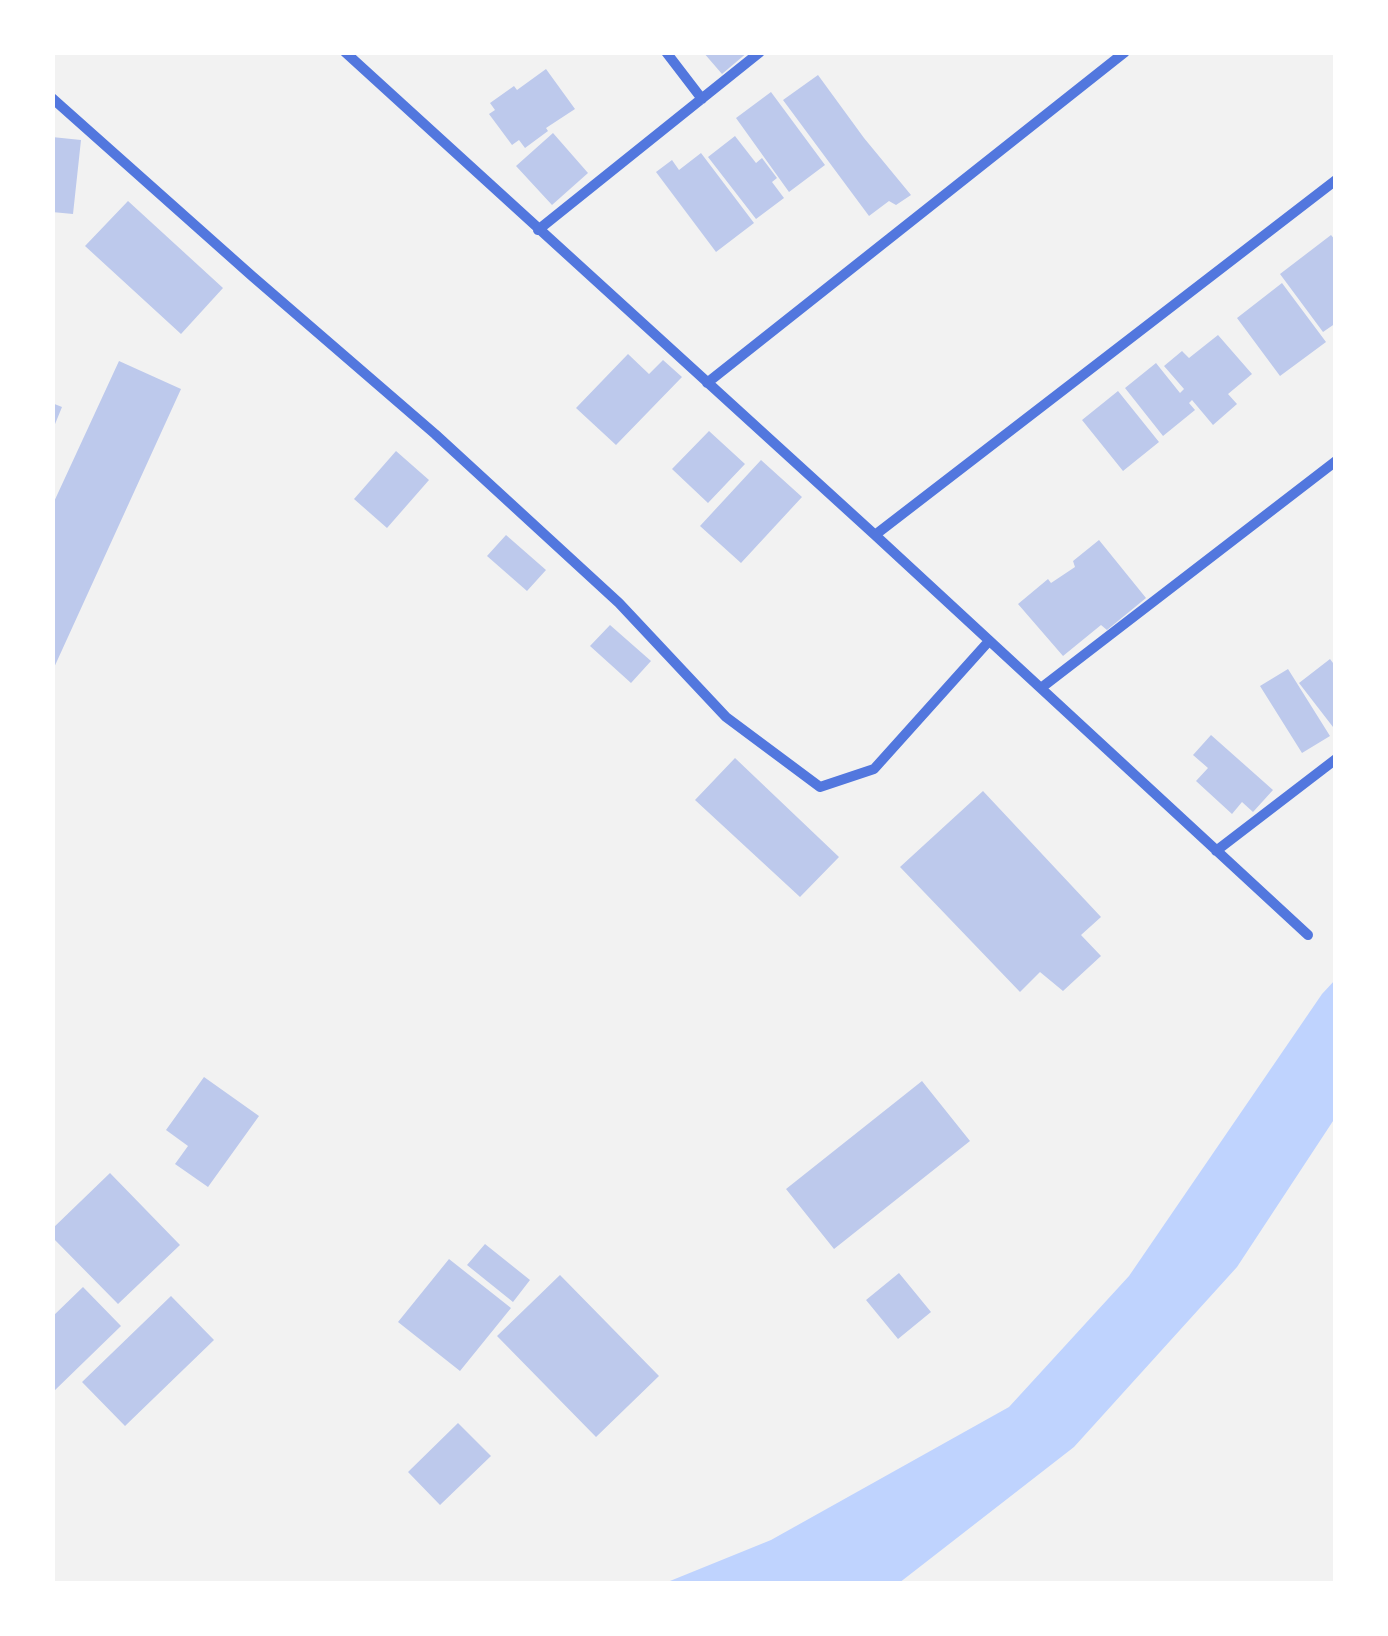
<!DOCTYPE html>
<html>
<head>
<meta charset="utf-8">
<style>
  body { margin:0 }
  #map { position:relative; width:1388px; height:1636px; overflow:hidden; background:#f2f2f2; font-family:Lato,sans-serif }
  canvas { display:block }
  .frame { position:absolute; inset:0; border:55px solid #fff; pointer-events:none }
</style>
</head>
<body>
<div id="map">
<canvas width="1388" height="1636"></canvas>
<div class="frame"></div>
</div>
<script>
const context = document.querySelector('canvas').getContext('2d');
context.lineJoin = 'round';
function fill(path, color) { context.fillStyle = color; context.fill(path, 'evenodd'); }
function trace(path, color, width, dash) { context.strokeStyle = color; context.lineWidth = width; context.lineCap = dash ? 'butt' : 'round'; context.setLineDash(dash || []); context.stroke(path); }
fill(new Path2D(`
  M1335 980V1118L1237 1267 1074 1447 899 1583H665L771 1540 1009 1407 1129 1276 1322 994Z`), '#bfd3fe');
fill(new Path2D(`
  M703 52H748L722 74Z
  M546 69 575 109 546 128 548 131 525 148 519 140 512 145 489 114 495 110 490 103 514 86 517 90Z
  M818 75 864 138 911 195 896 205 889 201 869 216 783 100Z
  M771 92 825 165 789 192 736 118Z
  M553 133 588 173 552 205 516 166Z
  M735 136 756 163 762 158 777 178 772 182 784 198 756 219 708 157Z
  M52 137 81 140 73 214 52 212Z
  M701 153 754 223 716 252 656 172 672 160 679 170Z
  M128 201 223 288 181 334 85 246Z
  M1331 235 1336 241V323L1323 332 1280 274Z
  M1282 283 1326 342 1280 376 1237 318Z
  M1218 335 1252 374 1228 394 1237 404 1213 425 1192 400 1189 403 1195 410 1163 436 1125 388 1156 363 1180 393 1184 389 1164 366 1182 351 1189 358Z
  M628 354 649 374 663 360 682 377 616 445 576 408Z
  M119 361 181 389 52 672V506Z
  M1118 391 1159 442 1123 471 1082 420Z
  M52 403 62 407 53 429H52Z
  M709 431 745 464 708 503 672 469Z
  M396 451 429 480 387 528 354 499Z
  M761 460 802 497 741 563 700 526Z
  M506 535 546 570 527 591 487 556Z
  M1099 540 1146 598 1107 630 1101 625 1063 656 1018 604 1048 579 1051 583 1075 567 1073 561Z
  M610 625 651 661 631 683 590 646Z
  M1330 659 1336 667 1333 727 1299 683Z
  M1288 669 1330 736 1302 753 1260 686Z
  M1211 735 1273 790 1253 812 1242 802 1232 814 1196 781 1208 768 1193 755Z
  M735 758 839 857 800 897 695 800Z
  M983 791 1101 917 1081 935 1101 956 1063 991 1040 972 1020 992 900 867Z
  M204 1077 259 1116 208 1187 175 1164 188 1146 166 1130Z
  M922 1081 970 1141 834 1249 786 1189Z
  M110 1173 180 1245 118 1304 52 1237V1229Z
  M485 1244 530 1280 513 1302 467 1265Z
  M449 1259 511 1308 460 1371 398 1322Z
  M899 1273 931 1312 898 1339 866 1300Z
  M560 1275 659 1376 596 1437 497 1336Z
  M83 1287 121 1326 52 1393V1317Z
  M171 1296 214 1340 125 1426 82 1382Z
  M458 1423 491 1456 440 1505 408 1472Z`), '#bdc9ec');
trace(new Path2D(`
  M345 52 875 535 1308 935
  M666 52 702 99
  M52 98 252 276 435 434 619 603 726 717 820 787 874 769 989 641
  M538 230 760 52
  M707 383 1125 52
  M875 535 1336 180
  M1041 688 1336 461
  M1216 851 1336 759`), '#5277de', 10);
</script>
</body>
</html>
